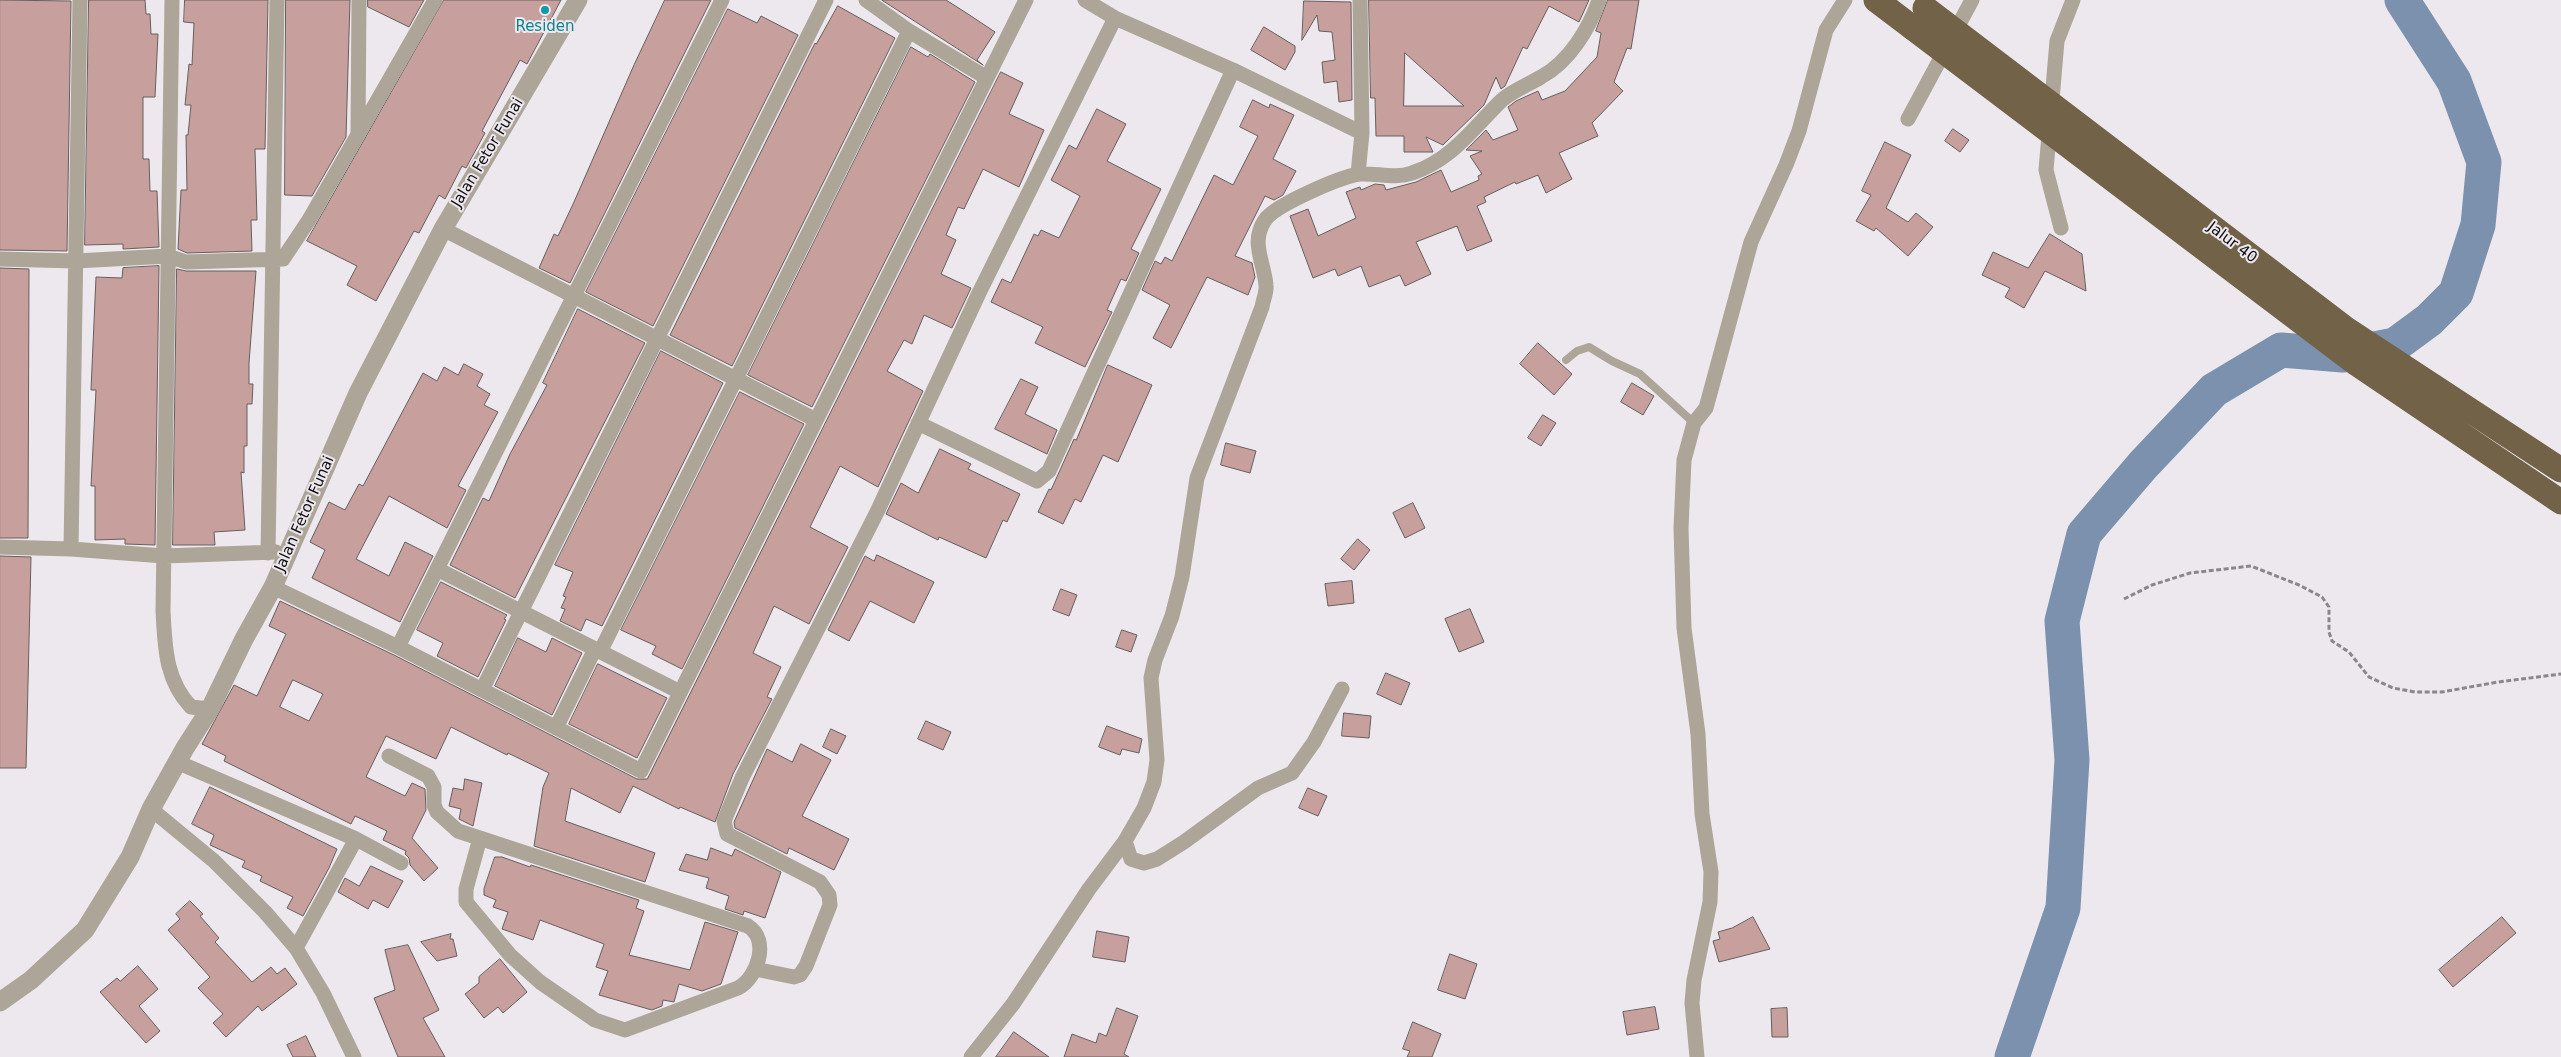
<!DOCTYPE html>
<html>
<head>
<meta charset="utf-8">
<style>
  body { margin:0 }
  canvas { display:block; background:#ece8ee }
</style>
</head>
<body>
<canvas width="2561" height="1057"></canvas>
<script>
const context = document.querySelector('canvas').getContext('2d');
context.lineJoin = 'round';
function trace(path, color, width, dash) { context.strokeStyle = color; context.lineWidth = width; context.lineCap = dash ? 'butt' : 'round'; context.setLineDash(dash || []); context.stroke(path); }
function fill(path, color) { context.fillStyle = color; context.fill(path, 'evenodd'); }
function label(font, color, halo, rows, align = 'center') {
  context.font = font + ' "DejaVu Sans",sans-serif'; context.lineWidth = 4; context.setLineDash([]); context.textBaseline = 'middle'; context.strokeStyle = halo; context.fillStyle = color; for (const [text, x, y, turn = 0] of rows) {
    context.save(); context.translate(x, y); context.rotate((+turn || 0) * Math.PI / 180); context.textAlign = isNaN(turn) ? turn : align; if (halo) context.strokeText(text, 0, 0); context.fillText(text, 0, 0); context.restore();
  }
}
trace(new Path2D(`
  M2012 1057 2063 908 2072 760 2062 621 2084 534 2143 465 2214 390 2281 350 2343 355 2395 345 2429 320 2456 293 2478 225 2484 162 2454 81 2402 0`), '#7b91ad', 35);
const building = new Path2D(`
  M0 0 71 1 67 251 0 250Z
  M89 0H145L146 14H150L151 34H158L155 97H143V159H149L150 191H157L159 247 123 249V244L85 245Z
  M185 0H268L265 149H255L257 220H251L252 251 187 253 178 249 181 190H187L186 135H188L191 105H185L189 64 192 65 194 23 184 22Z
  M286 0H350L346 137 312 196 285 195Z
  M368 0H424L409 27 368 7Z
  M444 0H561L527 64 520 60 482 131 485 133 466 168 462 166 445 199 439 195 419 233 414 231 376 301 347 285 357 266 307 241Z
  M665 0H711L570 283 539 268 554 234 558 236 574 202 634 65Z
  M882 0H946L968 14 995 32 977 60 983 65Z
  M1369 0H1589L1579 22 1549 6 1527 49 1523 47 1505 86 1501 89 1496 77 1484 105 1443 145 1426 137 1433 152H1404V136H1376L1375 98H1371ZM1405 53 1464 106H1404Z
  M1608 0H1639L1631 49 1627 48 1614 82 1623 91 1592 123 1598 136 1559 153 1572 179 1546 193 1538 175 1516 184 1515 182 1484 197 1486 202 1477 206 1492 241 1467 251 1457 226 1416 242 1431 274 1405 286 1400 275 1369 287 1361 266 1338 276 1335 269 1313 278 1290 216 1308 209 1318 236 1356 218 1346 192 1360 187 1361 190 1375 184 1384 185 1386 190 1416 182 1441 170 1451 192 1479 180 1478 176 1482 174 1470 156 1482 151 1466 150 1486 130 1493 140 1518 130 1508 107 1516 101 1538 91 1542 100 1565 91 1597 57 1601 33 1596 31Z
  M1304 1 1351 2 1352 100 1339 102 1337 81 1324 83 1322 62 1335 60 1332 32 1319 31 1317 15 1302 40Z
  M838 6 895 38 732 366 670 335 815 43 816 44Z
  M728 9 757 23 761 16 798 35 653 326 586 292Z
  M1264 27 1295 46V52L1285 70 1251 50Z
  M911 47 928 57 930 54 975 82 812 407 748 375Z
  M1001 72 1023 83 1009 114 1044 130 1019 187 983 169 964 209 958 207 946 235 956 240 941 274 971 288 952 328 924 315 912 344 904 340 887 371 923 391 878 487 840 466 810 527 848 547 809 624 774 606 753 653 781 667 767 697 772 699 733 774 715 822 680 807 679 809 633 786 620 813 571 788 565 821 655 853 645 882 534 846 543 787 549 773 508 753 507 755 451 727 436 759 386 736 366 777 405 796 412 783 425 789 426 810 412 838 438 868 424 881 410 865 409 858 405 854 406 851 383 840 387 831 355 816 351 824 224 761 226 756 202 744 234 685 257 696 286 634 269 626 280 601 394 655 637 779H647ZM293 680 323 694 309 721 280 707Z
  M1253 100 1269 108 1270 104 1294 115 1273 159 1296 171 1283 195 1274 200 1265 196 1235 256 1252 263 1255 277 1248 295 1207 277 1171 348 1153 338 1170 305 1142 290 1155 261 1161 264 1165 257 1172 261 1214 175 1233 185 1258 136 1240 127Z
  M1097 109 1126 124 1107 161 1161 189 1131 249 1139 253 1126 281 1121 279 1107 310 1112 312 1085 367 1035 343 1043 327 991 302 1002 279 1011 283 1034 234 1038 236 1041 230 1059 238 1080 196 1051 180 1069 145 1076 149Z
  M1953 129 1969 140 1960 152 1945 141Z
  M1885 142 1911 155 1886 208 1908 222 1916 213 1933 227 1908 256 1876 228 1874 231 1856 221 1871 195 1862 191Z
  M2050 234 2082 254 2086 291 2045 271 2024 308 2005 297 2010 288 1982 275 1993 252 2028 268Z
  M159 266 155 545 125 544V539L95 540V486H91L96 390H91L96 277 122 278 123 268Z
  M0 268 29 269 28 538H0Z
  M177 269 186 271H256L249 363V384H253L252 404H247V446H244V473L241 472 245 530 214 532 215 545H173Z
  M578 309 645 343 515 598 450 565 483 498 489 501 510 454 547 385 543 383Z
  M1538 343 1572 374 1554 395 1520 364Z
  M661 351 723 383 602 626 586 619 581 631 560 621 565 609 561 608 566 597 563 596 573 572 555 565Z
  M464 364 483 374 477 386 490 394 484 405 498 412 458 486 466 490 447 528 389 496 356 559 389 576 405 542 433 556 400 622 312 578 325 550 310 542 329 502 345 510 359 484 363 486 423 373 437 381 444 367 458 375Z
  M1108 365 1152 385 1118 462 1103 455 1081 502 1075 499 1063 524 1038 512 1049 489 1051 490 1074 439 1076 440Z
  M1021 379 1038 387 1025 414 1057 430 1047 454 995 429Z
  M1632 383 1654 396 1643 415 1621 402Z
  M740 392 804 424 682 669 652 654 656 646 621 630Z
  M1543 415 1556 423 1541 446 1528 438Z
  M1226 443 1256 451 1250 473 1221 465Z
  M940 449 971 464 968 469 1020 494 1007 522 1003 520 986 558 939 537 938 540 886 514 901 483 918 493Z
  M1413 503 1425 528 1405 538 1393 513Z
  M1358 539 1370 550 1354 570 1341 559Z
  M877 555 934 582 914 623 870 601 849 641 828 630 865 556 874 561Z
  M0 556 31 557 26 768H0Z
  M1352 581 1354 603 1328 606 1325 584Z
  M441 582 507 615 504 619 506 620 478 677 437 656 443 643 417 630Z
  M1061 589 1077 595 1069 616 1053 610Z
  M1470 609 1484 642 1459 652 1445 619Z
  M1122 630 1137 635 1131 652 1116 647Z
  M518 638 546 652 552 638 582 653 552 715 495 686Z
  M598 664 667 698 637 758 569 724Z
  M1386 673 1410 683 1401 705 1377 694Z
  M1344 713 1371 716 1369 738 1342 736Z
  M926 721 951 732 943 750 918 739Z
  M1107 726 1142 739 1139 753 1122 749 1120 755 1099 747Z
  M831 729 846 736 837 754 823 747Z
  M801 744 831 760 802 816 849 839 834 870 789 848 787 854 735 828 734 822 767 749 792 762Z
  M465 779 482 783 473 826 459 819 461 809 449 806 453 788 463 790Z
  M210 787 337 849 329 868 303 916 287 908 293 897 260 881 262 876 242 867 245 861 210 845 214 835 192 824Z
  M1308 788 1327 796 1318 816 1299 808Z
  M711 848 732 856 735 849 781 872 765 918 744 911 743 915 725 909 729 896 706 888 709 878 679 870 686 854 707 860Z
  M495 857H502L530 867 531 865 639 900 636 908 644 911 629 955 690 970 705 922 738 932 721 984 702 991 679 984 674 1002 663 1000 662 1006 652 1010 599 995 608 971 596 967 604 944 540 920 533 940 502 929 508 912 493 907 496 900 484 895V889Z
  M371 866 403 881 388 908 373 900 368 909 338 892 345 878 359 886Z
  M190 901 203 914 200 916 219 938 215 942 252 982 271 967 277 974 285 968 297 984 262 1011 258 1006 226 1037 213 1023 223 1014 198 988 210 977 168 930 180 919 176 914Z
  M1753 917 1770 949 1719 962 1713 941 1720 939 1718 932 1732 928Z
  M2502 917 2516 933 2453 987 2439 970Z
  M1097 931 1129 937 1125 962 1093 957Z
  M451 934 450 939H453L457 956 437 961 421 942Z
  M408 945 439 1010 423 1018 445 1057H398L374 998 395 990 385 950Z
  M1450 954 1477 964 1465 999 1438 990Z
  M500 959 527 992 503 1013 498 1007 484 1018 465 994 479 983V977Z
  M138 966 158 989 139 1006 160 1031 146 1043 100 992 117 978 120 981Z
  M1655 1007 1659 1029 1627 1035 1623 1012Z
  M1117 1008 1138 1016 1124 1054 1129 1057H1064L1072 1034 1096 1043 1099 1033 1106 1036Z
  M1787 1008 1788 1037H1772L1771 1009Z
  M1413 1022 1441 1034 1432 1057H1407L1410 1051 1403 1049Z
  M1014 1032 1049 1057H996Z
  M306 1036 316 1057H293L287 1045Z`);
fill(building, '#c79f9c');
trace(building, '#665f5e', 1);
trace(new Path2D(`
  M2124 599 2152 585 2190 573 2251 566 2299 585 2322 597 2329 607V632L2332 641 2349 652 2369 677 2393 688 2415 692H2442L2498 682 2561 674`), '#89878b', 3, [5, 2.5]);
trace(new Path2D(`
  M1566 360 1577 351 1589 347 1612 361 1640 374 1694 423`), '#ada597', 8);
trace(new Path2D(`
  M172 0 163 611C165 646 165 680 191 707L210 709
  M866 0 909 31 987 78
  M1085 0 1115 18 1233 70 1362 133
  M1908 119 1972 0
  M358 133 359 0
  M1358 174 1362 133 1360 0
  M2061 228 2046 170 2057 41 2073 0
  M443 229 816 420
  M0 259 76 261 168 256 186 262 283 259 309 220 435 0
  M918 423 1037 481 1049 471 1233 70
  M0 547 71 549 164 556 276 552
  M71 549 80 0
  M268 553 277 0
  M437 569 680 692
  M273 587 398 647 641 771 1026 0
  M398 647 722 0
  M600 652 909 31
  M482 690 826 0
  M556 728 595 649
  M389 756 428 776 434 787V805L437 812 458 831 748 926C770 940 758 977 738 988L625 1030 595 1020 540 982 510 955 466 902V889L480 838
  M177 762 356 839 401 863
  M151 809 214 861 265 912 296 948 323 993 354 1057
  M1125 841 1131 859 1144 863 1157 859 1184 842 1258 788 1292 773 1314 742 1342 689
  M296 948 356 839
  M755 969 794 977 800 975 806 966 830 905 829 895 820 882 727 834 724 821 742 778 877 512 979 293 1115 18
  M971 1057 1013 1004 1089 889 1125 841 1144 808 1154 782 1157 760 1151 678 1155 660 1172 616 1182 577 1197 478 1262 307C1263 300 1267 292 1266 285 1264 262 1250 242 1265 220 1275 205 1342 176 1360 174 1377 173 1395 179 1412 173 1452 160 1474 127 1502 100 1514 90 1528 85 1541 77 1569 62 1589 29 1599 0
  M1697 1057 1692 1003 1694 980 1710 902 1711 872 1702 814 1698 734 1684 628 1681 528 1684 460 1694 423 1706 408 1751 242 1786 165 1799 131 1826 30 1845 0`), '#ada597', 15);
trace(new Path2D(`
  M0 1002 31 980 85 930 130 857 151 809 185 748 210 709 244 639 273 587 358 393 443 229 578 0`), '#ada597', 19);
trace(new Path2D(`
  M1876 0 1913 28`), '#726248', 25);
trace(new Path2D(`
  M1925 8 2346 329 2561 470
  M1913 28 2357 364 2561 502`), '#726248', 25);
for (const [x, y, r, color] of [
  [545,10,5,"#0f9aa8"]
]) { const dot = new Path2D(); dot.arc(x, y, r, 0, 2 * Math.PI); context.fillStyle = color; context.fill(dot); trace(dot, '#ece8ee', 2); }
label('15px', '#0d838f', '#ece8ee', [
  ["Residen",545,27]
]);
label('15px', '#0e0d0f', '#ece8ee', [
  ["Jalan Fetor Funai",488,153,-59],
  ["Jalur 40",2232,243,37],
  ["Jalan Fetor Funai",305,514,-66]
]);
</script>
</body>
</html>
